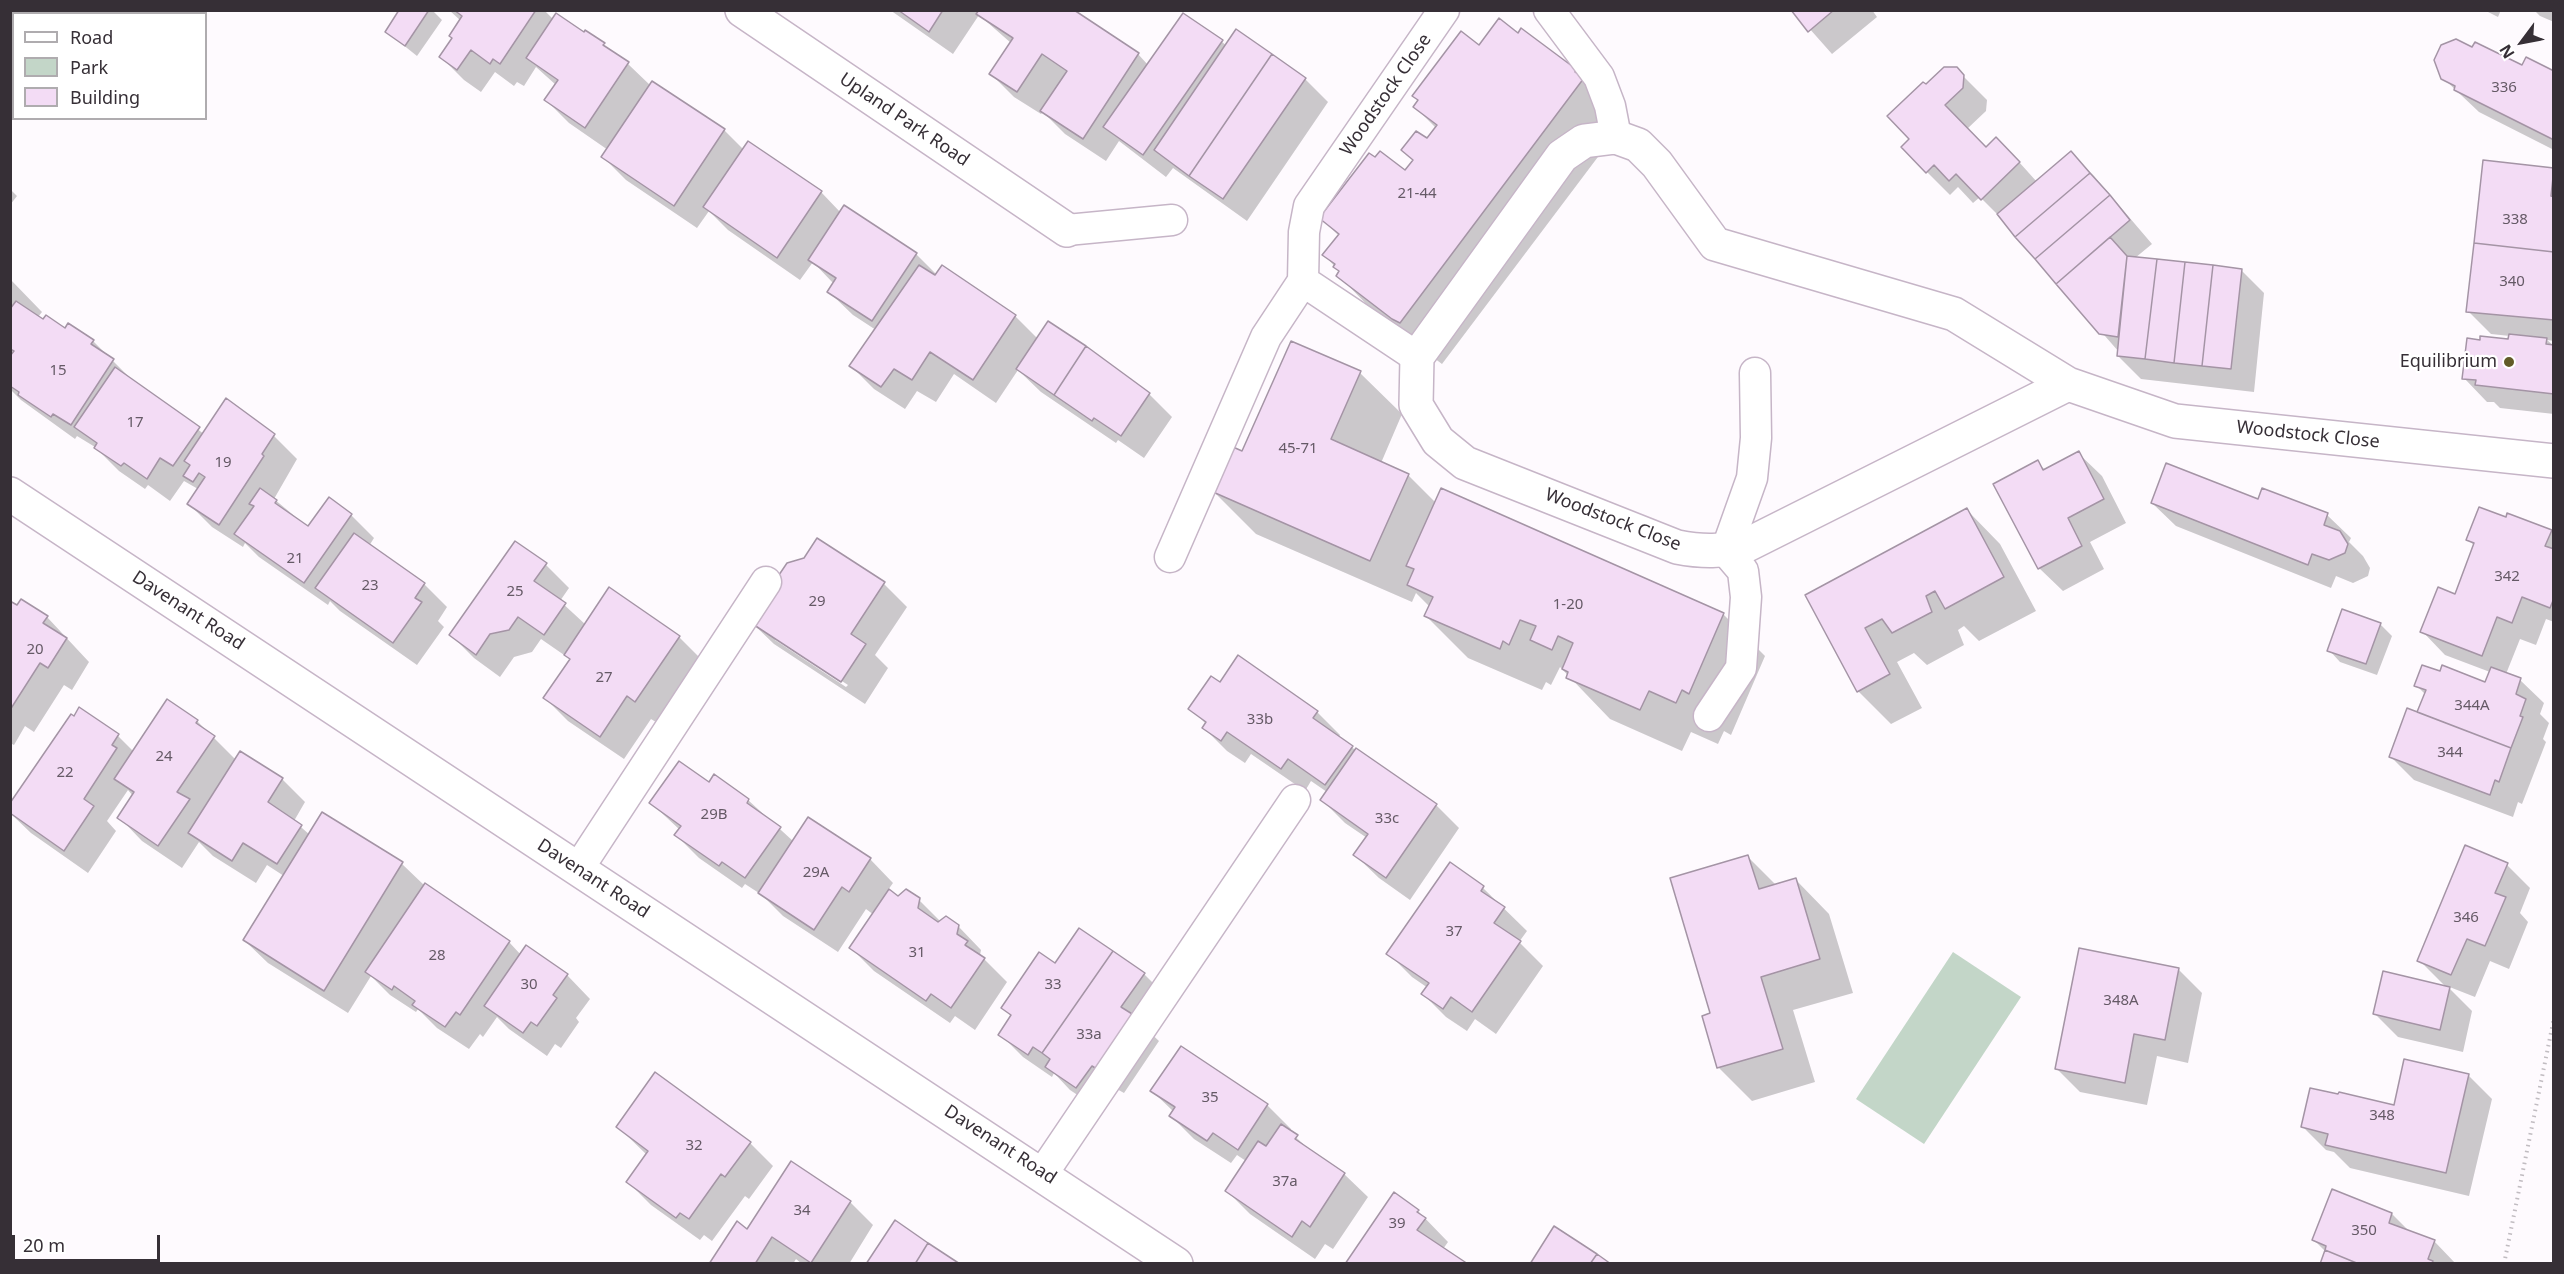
<!DOCTYPE html>
<html>
<head>
<meta charset="utf-8">
<style>
  body { margin:0 }
  #map { position:relative; width:2564px; height:1274px; overflow:hidden; background:#fefafe; font-family:"Noto Sans",sans-serif }
  canvas { display:block }
  .frame { position:absolute; inset:0; border:12px solid #362f36; pointer-events:none }
  .legend { position:absolute; left:12px; top:12px; width:195px; height:108px; box-sizing:border-box; background:#fff; border:2px solid #afacaf; margin:0; padding:8px 10px; list-style:none; font-size:18px; color:#362f36 }
  .legend li { display:flex; align-items:center; gap:12px; height:30px }
  .legend b { width:30px; border:2px solid #afacaf }
  .north { position:absolute; left:2492px; top:12px; width:60px; height:60px; -webkit-text-stroke:4px #fff; paint-order:stroke; rotate:238deg; font-size:16px; font-weight:700; line-height:24px; text-align:center; color:#362f36 }
  .north::after { content:''; display:block; margin:auto; width:21px; height:27px; background:#362f36; clip-path:polygon(50% 0,100% 100%,50% 72%,0 100%) }
  .scale { position:absolute; left:12px; top:1235px; width:148px; height:27px; box-sizing:border-box; border:3px solid #362f36; border-top:0; padding-left:8px; font-size:18px; line-height:21px; white-space:nowrap; color:#362f36; -webkit-text-stroke:4px #fff; paint-order:stroke }
</style>
</head>
<body>
<div id="map">
<canvas width="2564" height="1274"></canvas>
<div class="frame"></div>
<ul class="legend">
<li><b style="height:8px;background:#fff"></b>Road</li>
<li><b style="height:16px;background:#c3d6c8"></b>Park</li>
<li><b style="height:16px;background:#f3dcf5"></b>Building</li>
</ul>
<div class="north">N</div>
<div class="scale">20 m</div>
</div>
<script>
const context = document.querySelector('canvas').getContext('2d');
context.lineJoin = 'round';
function fill(path, color) { context.fillStyle = color; context.fill(path, 'evenodd'); }
function trace(path, color, width, dash) { context.strokeStyle = color; context.lineWidth = width; context.lineCap = dash ? 'butt' : 'round'; context.setLineDash(dash || []); context.stroke(path); }
function label(font, color, halo, rows, align = 'center') {
  context.font = font + ' "Noto Sans",sans-serif'; context.lineWidth = 4.5; context.setLineDash([]); context.textBaseline = 'middle'; context.strokeStyle = halo; context.fillStyle = color; for (const [text, x, y, turn = 0] of rows) {
    context.save(); context.translate(x, y); context.rotate((+turn || 0) * Math.PI / 180); context.textAlign = isNaN(turn) ? turn : align; if (halo) context.strokeText(text, 0, 0); context.fillText(text, 0, 0); context.restore();
  }
}
fill(new Path2D(`
  M1953 952 2021 997 1924 1144 1856 1099Z`), '#c3d6c8');
fill(new Path2D(`
  M401 10H432L442 20 417 56 387 32Z
  M449 10H544L554 20 584 34 586 32 628 64 651 86 724 130 744 150 749 143 821 192 841 213 916 254 937 275 1015 316 1038 339 1149 394 1172 417 1144 458 1118 440 1116 443 1041 392 1018 370 996 403 954 374 936 402 917 391 905 409 874 389 851 366 876 330 853 315 829 292 833 283 813 262 800 280 728 230 709 211 697 228 626 180 603 157 608 150 569 123 546 100 556 85 536 67 524 86 517 82 514 86 495 72 481 92 464 80 441 57 454 38 461 21Z
  M890 10H1071L1138 54 1148 65 1222 42 1227 46 1305 79 1328 102 1247 221 1173 168 1166 177 1119 141 1106 161 1065 134 1043 112 1041 114 1014 97 991 74 1011 43 979 15 953 54Z
  M1793 10H1872L1877 17 1832 54Z
  M2484 10H2501L2498 17Z
  M2534 10H2554V22L2540 16Z
  M1479 47 1575 70 1625 121 1442 364 1379 317 1338 275 1340 272 1324 255 1339 236 1321 218 1405 172 1414 161 1403 150 1427 141 1436 128 1415 107Z
  M2473 49 2522 67 2554 72V150L2479 112 2443 78Z
  M1956 69 1987 100 1986 111 1967 129 1986 149 2019 162 2037 182 2071 153 2094 176 2152 244 2135 258 2241 270 2264 293 2254 392 2141 379 2118 356 2119 352 2006 223 1980 197 1973 203 1958 187 1950 195 1927 172 1911 139 1926 86Z
  M2554 170V341L2547 340 2554 346V414L2500 408 2494 402H2487L2464 378 2509 341 2510 336 2491 334 2468 311Z
  M10 189 17 196 10 205Z
  M10 279 42 312 38 317 93 341 136 384 204 434 274 436 297 459 274 499 309 528 351 515 374 538 369 546 424 584 447 607 438 621 444 627 417 665 340 611 330 601 328 605 259 557 245 543 243 547 212 527 189 504 198 489 184 481 170 501 148 485 145 489 119 471 95 447 77 436 75 439 21 400 10 389Z
  M1360 373 1402 414 1381 463 1408 475 1436 503 1723 614 1765 656 1731 735 1724 731 1718 744 1691 732 1682 751 1610 719 1560 667 1551 685 1546 682 1542 690 1468 658 1426 616 1430 607 1416 593 1412 602 1256 534 1214 492 1243 453Z
  M2078 453 2102 476 2126 523 2090 542 2104 569 2063 591 2039 568 2038 462 2045 470Z
  M2152 503 2327 515 2351 538 2349 542 2363 556 2370 568 2368 576 2353 583 2336 576 2331 588 2176 526Z
  M1967 510 2000 544 2036 611 1979 641 1964 626 1958 630 1964 645 1927 665 1914 653 1897 662 1922 708 1891 724 1858 691 1807 596Z
  M2551 531 2554 534V622L2546 619 2536 645 2520 639 2506 674 2520 680 2544 703 2540 714 2549 723 2543 739 2546 742 2522 804 2518 802 2513 817 2414 780 2391 757 2418 714 2426 695 2416 685 2486 684 2490 672 2445 655 2422 631 2456 596 2475 546 2468 540Z
  M516 543 546 565 569 588 560 601 586 625 679 637 702 660 659 724 651 719 624 759 568 721 545 698 571 660 567 657 541 639 532 652 514 657 500 677 474 658 451 635Z
  M884 584 907 607 875 655 888 668 865 704 774 644 750 621ZM775 637 848 685 846 687 775 640Z
  M10 603 47 617 89 662 72 690 64 685 34 732 25 726 14 745 10 743Z
  M2380 624 2392 636 2377 675 2340 662 2329 650Z
  M1220 684 1317 712 1340 735 1338 738 1436 805 1459 828 1410 900 1379 878 1355 855 1367 838 1345 823 1322 800 1327 792 1311 781 1305 791 1251 754 1245 763 1227 751 1204 728 1206 724 1190 708Z
  M197 721 236 760 282 779 305 802 294 821 310 835 323 815 402 864 425 886 509 942 521 955 527 947 567 975 590 999 576 1018 579 1022 561 1048 555 1044 547 1056 509 1029 497 1017 483 1037 480 1034 469 1049 437 1028 418 1009 416 1012 390 995 371 976 348 1013 268 963 244 940 284 876 267 865 256 883 213 856 199 842 182 868 142 841 119 817 133 796 128 790 107 821 116 831 88 873 31 833 10 813 118 736 134 752Z
  M709 784 748 800 793 841 808 819 870 859 893 883 888 890 899 898 919 900 941 922 958 926 981 950 980 955 1007 982 975 1030 955 1016 950 1023 874 971 851 948 874 915 866 909 838 952 783 916 762 895 745 884 742 888 699 858 676 835 680 830 651 803Z
  M1748 857 1777 886 1796 880 1829 914 1853 993 1793 1010 1815 1082 1752 1101 1719 1068 1704 1017 1712 1014Z
  M1450 864 1483 888 1527 931 1519 942 1543 966 1496 1034 1475 1019 1467 1031 1446 1017 1423 994 1428 988 1412 977 1388 953Z
  M2507 865 2530 888 2520 913 2528 922 2509 969 2490 961 2475 997 2447 986 2472 1011 2463 1052 2398 1037 2375 1014 2446 987 2419 960Z
  M1055 965 1144 974 1167 997 1145 1028 1159 1041 1124 1093 1115 1088 1100 1110 1070 1090 1054 1073 1052 1077 1023 1057 1000 1034 1012 1017 1003 1008Z
  M2179 970 2202 993 2188 1063 2157 1056 2147 1105 2080 1092 2057 1069Z
  M1181 1048 1268 1106 1291 1129 1289 1131 1313 1153 1344 1174 1368 1197 1333 1249 1325 1244 1315 1259 1250 1214 1227 1191 1246 1161 1237 1155 1231 1163 1194 1139 1171 1116 1174 1112 1152 1091Z
  M2469 1076 2492 1099 2469 1196 2350 1168 2334 1152 2326 1150 2303 1127 2395 1107Z
  M618 1127 750 1143 773 1166 749 1199 745 1196 712 1241 704 1235 700 1240 651 1205 628 1182 647 1155Z
  M1394 1194 1418 1211 1448 1242 1443 1249 1347 1264Z
  M850 1202 873 1225 849 1264H802L796 1259 793 1264H711L748 1231Z
  M2392 1214 2410 1232 2434 1241 2456 1264H2321L2326 1252 2314 1240Z`), '#0003');
const building = new Path2D(`
  M399 10H429L405 46 385 32Z
  M454 10H536L500 64 493 59 490 64 471 50 457 70 439 57 452 38 449 36 462 16Z
  M898 10H943L929 32Z
  M979 10H1074L1139 53 1083 139 1040 111 1067 71 1042 54 1017 92 989 74 1013 38 976 14Z
  M1791 10H1834L1808 32Z
  M556 13 584 32 585 30 605 43 603 45 629 62 585 128 544 100 558 80 526 58Z
  M1183 13 1223 40 1143 155 1103 127Z
  M1499 18 1518 33 1521 28 1576 69 1575 72 1584 78 1400 323 1392 319 1336 276 1339 271 1333 267 1335 264 1322 255 1339 234 1319 218 1369 153 1375 157 1380 151 1405 170 1413 160 1401 150 1416 131 1427 138 1437 125 1413 107 1418 100 1412 96 1461 31 1479 45Z
  M1236 29 1272 54 1189 176 1154 150Z
  M2456 39 2472 47 2475 42 2522 65 2526 57 2554 71V140L2454 90 2455 86 2441 79 2434 60 2441 45Z
  M1272 54 1306 78 1223 199 1189 176Z
  M1944 67H1957L1964 75 1963 88 1945 105 1986 147 1996 137 2020 162 1981 200 1956 174 1949 181 1934 165 1926 173 1901 147 1909 139 1887 116 1923 82 1926 84Z
  M652 81 725 129 674 206 601 157Z
  M748 141 822 191 777 258 703 207Z
  M2071 151 2090 173 2015 237 1997 214Z
  M2483 160 2554 168 2551 196 2554 197V252L2474 243Z
  M2090 173 2110 195 2035 259 2015 237Z
  M2110 195 2130 220 2056 284 2035 259Z
  M844 205 917 253 872 321 827 292 836 278 808 260Z
  M2110 237 2127 256 2118 337 2099 334 2056 284Z
  M2474 243 2554 252V320L2466 312Z
  M2127 256 2157 259 2145 359 2117 356Z
  M2157 259 2185 262 2174 363 2145 359Z
  M2185 262 2213 265 2202 366 2174 363Z
  M919 265 935 275 942 265 1016 315 973 380 930 352 912 380 894 369 881 387 849 366Z
  M2213 265 2242 269 2231 369 2202 366Z
  M16 301 43 319 46 315 65 328 68 323 94 340 91 344 114 359 71 425 53 414 51 417 18 395 19 392 10 386V356L14 351 10 349V309Z
  M1048 321 1086 346 1054 395 1016 369Z
  M2509 334 2547 338 2546 344 2554 345V394L2475 385 2476 380 2462 379 2467 338 2480 340V336L2508 339Z
  M1291 341 1361 371 1331 439 1409 474 1370 561 1213 492 1233 447 1242 451Z
  M1086 346 1150 393 1121 436 1094 418 1092 421 1054 395Z
  M115 367 200 427 173 466 160 458 147 479 124 463 121 466 94 448 97 443 74 427Z
  M226 398 275 434 262 454 264 456 219 525 187 504 205 477 199 473 193 482 183 476 190 465 184 461Z
  M2079 451 2104 499 2068 518 2082 546 2038 569 1993 484 2038 460 2043 470Z
  M2166 463 2258 499 2262 488 2328 513 2324 525 2340 531 2348 544 2345 553 2329 560 2312 554 2308 565 2151 503Z
  M260 488 277 500 275 503 308 526 329 497 352 514 304 583 234 534 254 506 249 504Z
  M1441 488 1724 613 1689 694 1682 690 1676 703 1649 691 1640 710 1566 678 1568 672 1562 669 1573 643 1558 636 1552 650 1530 640 1536 626 1520 620 1509 645 1503 641 1500 649 1424 616 1433 597 1407 585 1414 569 1406 566Z
  M2479 507 2506 517 2507 513 2552 530 2545 546 2554 549V598L2550 608 2522 597 2512 623 2497 617 2482 656 2420 632 2438 587 2455 594 2474 543 2466 540Z
  M1967 508 2004 577 1945 609 1935 591 1926 596 1932 612 1892 633 1882 619 1865 628 1890 674 1857 692 1805 595Z
  M354 533 425 583 415 598 422 602 393 643 315 588Z
  M817 538 885 582 851 634 866 644 841 682 748 621 787 563 804 558Z
  M515 541 547 563 534 581 566 603 544 635 518 617 509 630 490 634 476 655 449 635Z
  M609 587 680 636 635 702 627 696 600 737 543 698 570 659 564 655Z
  M21 599 48 616 43 623 67 638 48 668 40 663 10 710V601L17 605Z
  M2342 609 2381 623 2366 664 2327 651Z
  M1238 655 1318 711 1313 718 1353 746 1325 785 1288 759 1281 769 1227 732 1221 741 1202 728 1206 722 1188 709 1211 676 1220 682Z
  M2422 665 2440 671 2442 665 2485 682 2491 667 2521 678 2516 694 2526 699 2520 716 2523 717 2511 748 2417 712 2426 690 2414 686Z
  M167 699 198 720 196 723 215 736 177 792 190 799 158 846 117 818 134 792 114 779Z
  M79 707 119 734 112 745 117 748 84 799 94 806 64 851 10 813V803L71 714 74 716Z
  M2407 708 2511 748 2499 782 2495 780 2490 795 2389 757Z
  M1356 748 1437 804 1386 878 1353 855 1368 834 1320 800Z
  M240 751 283 778 268 802 302 825 277 864 243 843 232 861 188 833Z
  M679 761 709 782 714 774 749 799 747 803 781 827 745 878 722 862 719 866 674 835 681 826 649 803Z
  M322 812 403 862 324 991 243 940Z
  M808 817 871 858 849 892 842 887 814 930 758 893Z
  M2465 845 2508 863 2495 893 2506 897 2485 946 2467 939 2451 975 2417 961Z
  M1748 855 1759 889 1796 878 1820 959 1761 977 1783 1049 1717 1068 1702 1016 1710 1013 1670 878Z
  M1450 862 1484 886 1481 891 1505 907 1494 923 1521 941 1472 1012 1451 997 1443 1009 1421 994 1429 983 1386 954Z
  M425 883 510 941 460 1015 456 1012 445 1027 412 1005 415 1001 394 986 392 990 365 972Z
  M889 889 898 896 906 889 920 898 918 908 938 922 946 916 959 925 957 934 968 941 965 945 985 958 951 1008 931 994 926 1001 849 948Z
  M1079 928 1113 951 1042 1053 1033 1047 1028 1055 998 1035 1011 1015 1001 1008 1039 952 1055 963Z
  M526 945 568 974 553 995 557 998 537 1026 531 1022 523 1033 484 1006Z
  M2079 948 2179 968 2165 1040 2134 1034 2125 1083 2055 1069Z
  M1113 951 1145 973 1121 1007 1137 1017 1100 1071 1092 1066 1076 1088 1045 1067 1050 1059 1042 1053Z
  M2383 971 2450 987 2440 1030 2373 1014Z
  M1181 1046 1268 1104 1238 1150 1213 1133 1207 1141 1169 1116 1175 1107 1150 1091Z
  M2404 1059 2469 1074 2446 1173 2325 1145 2328 1134 2301 1127 2310 1088 2338 1094 2339 1092 2394 1105Z
  M655 1072 751 1142 725 1177 721 1174 689 1219 680 1213 676 1218 626 1182 648 1151 616 1127Z
  M1281 1124 1298 1135 1295 1139 1345 1173 1310 1227 1302 1221 1292 1237 1225 1191 1258 1141 1266 1146Z
  M791 1161 851 1201 811 1263 772 1237 755 1264H709L737 1221 747 1229Z
  M2332 1189 2392 1213 2389 1223 2435 1240 2428 1259 2433 1261 2432 1264H2359L2325 1250 2326 1246 2312 1240Z
  M1394 1192 1419 1210 1417 1212 1426 1218 1417 1230 1468 1264H1345Z
  M895 1220 928 1243 915 1264H866Z
  M1554 1226 1597 1254 1590 1264H1530Z
  M928 1243 960 1264H915Z
  M2325 1250 2359 1264H2320Z
  M1597 1254 1611 1264H1590Z`);
fill(building, '#f3dcf5');
trace(building, '#a494a5', 1.5);
const lane = new Path2D(`
  M1549 10 1599 77 1610 106 1616 137
  M1067 230 1172 220
  M1303 281 1417 357
  M1170 557 1266 337 1303 281 1304 232 1309 206 1444 10
  M1709 716 1741 668 1746 597 1743 571 1726 551 1752 478 1756 438 1755 373
  M578 869 766 582
  M1043 1173 1295 800`);
const street = new Path2D(`
  M742 10 1067 230
  M2068 384 1747 545C1722 552 1703 552 1677 547L1465 463 1438 441 1416 405 1417 357 1562 156 1584 141 1616 137 1638 145 1657 164 1715 244 1954 314 2068 384 2175 421 2554 461
  M10 494 1176 1264`);
trace(lane, '#c6b5c7', 33);
trace(street, '#c6b5c7', 36);
trace(new Path2D(`
  M2504 1264 2554 1018`), '#c1bcc1', 4, [1.5, 4.5]);
trace(lane, '#fff', 30);
trace(street, '#fff', 33);
for (const [x, y, r, color] of [
  [2509,362,6,"#615b27"]
]) { const dot = new Path2D(); dot.arc(x, y, r, 0, 2 * Math.PI); context.fillStyle = color; context.fill(dot); trace(dot, '#fff', 2); }
label('15px', '#655a66', null, [
  ["336",2504,88],
  ["21-44",1417,194],
  ["338",2515,220],
  ["340",2512,282],
  ["15",58,371],
  ["17",135,423],
  ["45-71",1298,449],
  ["19",223,463],
  ["21",295,559],
  ["342",2507,577],
  ["23",370,586],
  ["25",515,592],
  ["29",817,602],
  ["1-20",1568,605],
  ["20",35,650],
  ["27",604,678],
  ["344A",2472,706],
  ["33b",1260,720],
  ["344",2450,753],
  ["24",164,757],
  ["22",65,773],
  ["29B",714,815],
  ["33c",1387,819],
  ["29A",816,873],
  ["346",2466,918],
  ["37",1454,932],
  ["31",917,953],
  ["28",437,956],
  ["30",529,985],
  ["33",1053,985],
  ["348A",2121,1001],
  ["33a",1089,1035],
  ["35",1210,1098],
  ["348",2382,1116],
  ["32",694,1146],
  ["37a",1285,1182],
  ["34",802,1211],
  ["39",1397,1224],
  ["350",2364,1231]
]);
label('18px', '#362f36', '#fff', [
  ["Woodstock Close",1386,95,-55],
  ["Upland Park Road",904,120,34],
  ["Woodstock Close",2308,435,6],
  ["Woodstock Close",1613,520,21],
  ["Davenant Road",188,611,33],
  ["Davenant Road",593,879,33],
  ["Davenant Road",1000,1145,33]
]);
label('18px', '#362f36', '#fff', [
  ["Equilibrium",2497,362]
], 'right');
</script>
</body>
</html>
